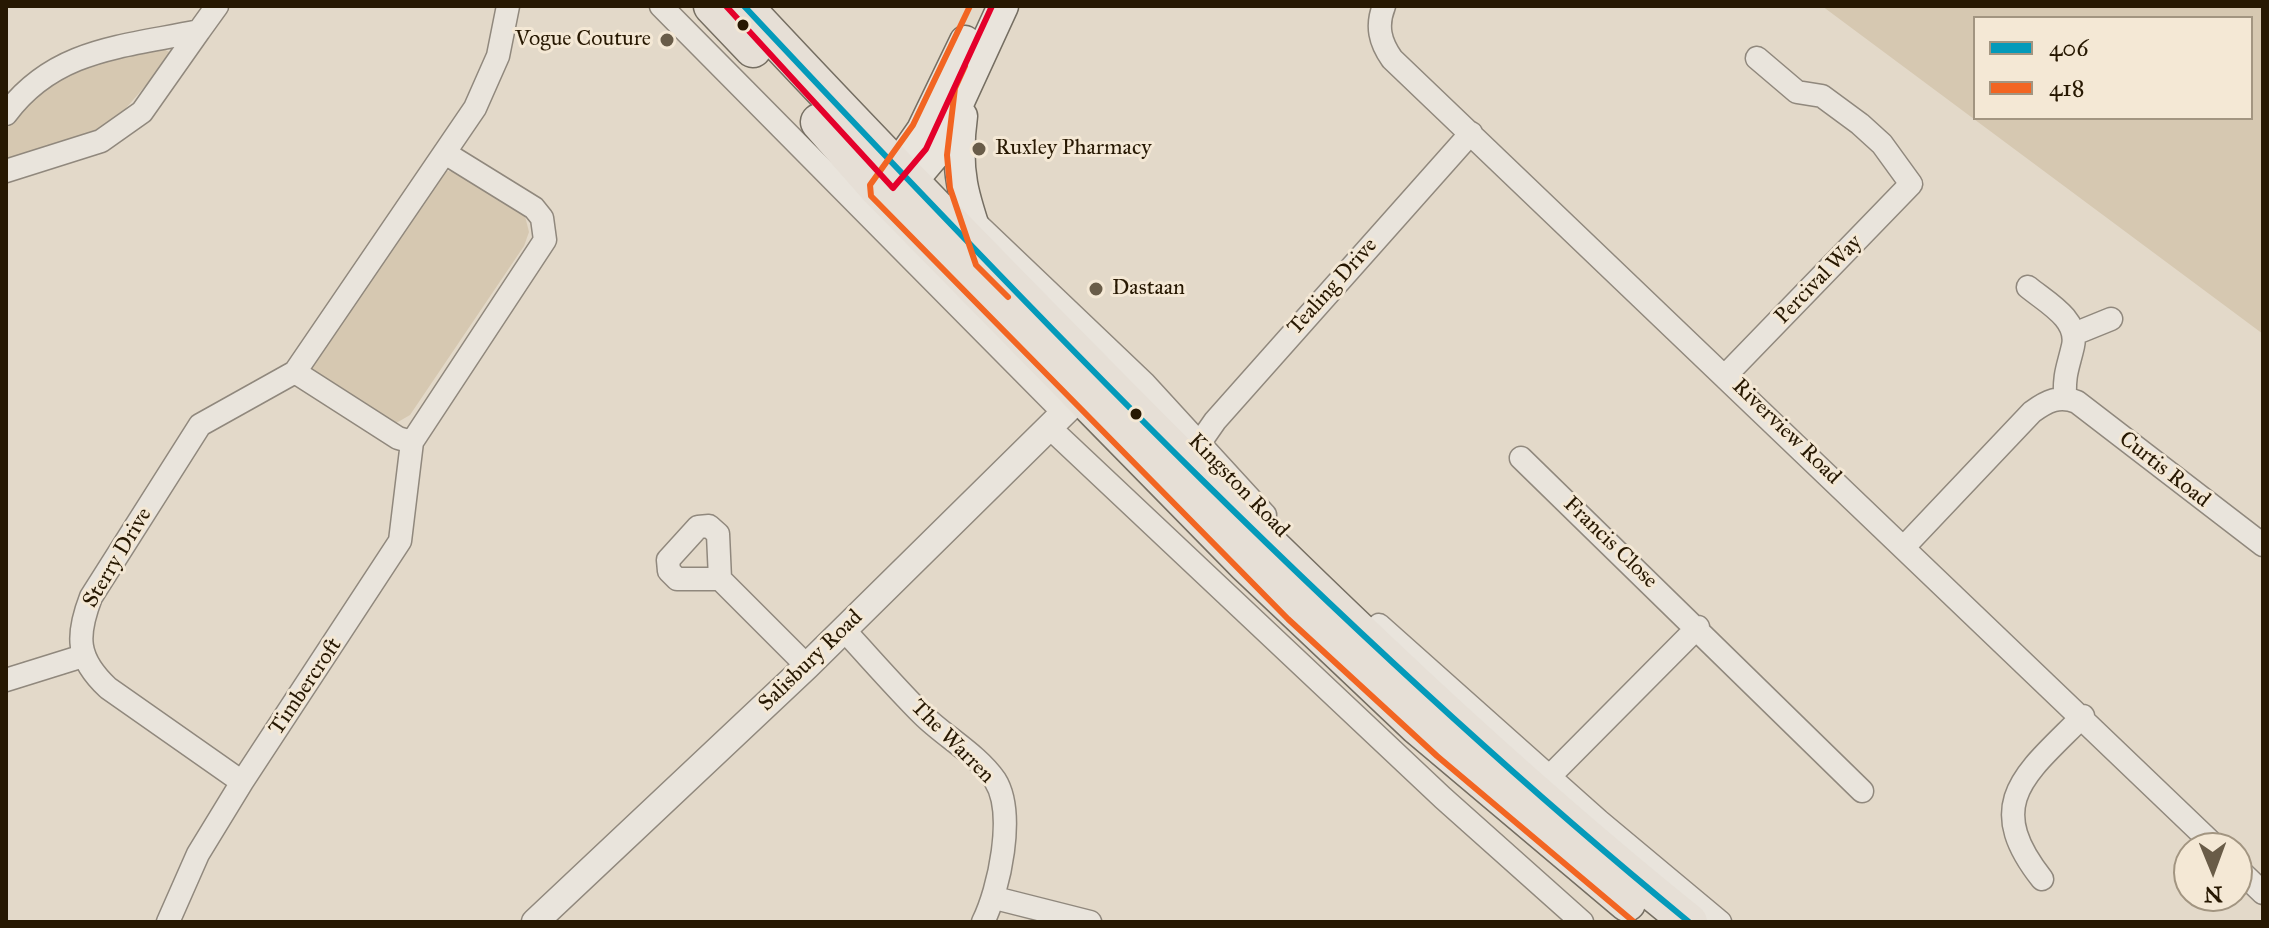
<!DOCTYPE html>
<html>
<head>
<meta charset="utf-8">
<style>
  body { margin:0 }
  #map { position:relative; width:2269px; height:928px; overflow:hidden; background:#e3d9c9; font-family:"IM FELL Great Primer",serif }
  canvas { display:block }
  .frame { position:absolute; inset:0; border:8px solid #271802; pointer-events:none }
  .legend { position:absolute; left:1973px; top:16px; width:280px; height:104px; box-sizing:border-box; background:#f4e8d5; border:2px solid #a29581; margin:0; padding:10px 14px; list-style:none; font-size:24px; color:#271802 }
  .legend li { display:flex; align-items:center; gap:16px; height:40px }
  .legend b { width:40px; border:2px solid #a29581 }
  .north { position:absolute; left:2173px; top:832px; width:80px; height:80px; box-sizing:border-box; background:#f4e8d5; border:2px solid #a29581; border-radius:50%; rotate:179deg; font-size:22px; font-weight:700; line-height:32px; text-align:center; color:#271802 }
  .north::after { content:''; display:block; margin:auto; width:28px; height:36px; background:#695c48; clip-path:polygon(50% 0,100% 100%,50% 72%,0 100%) }
</style>
</head>
<body>
<div id="map">
<canvas width="2269" height="928"></canvas>
<div class="frame"></div>
<ul class="legend">
<li><b style="height:10px;background:#049aba"></b>406</li>
<li><b style="height:10px;background:#f26522"></b>418</li>
</ul>
<div class="north">N</div>
</div>
<script>
const context = document.querySelector('canvas').getContext('2d');
context.lineJoin = 'round';
function fill(path, color) { context.fillStyle = color; context.fill(path, 'evenodd'); }
function trace(path, color, width, dash) { context.strokeStyle = color; context.lineWidth = width; context.lineCap = dash ? 'butt' : 'round'; context.setLineDash(dash || []); context.stroke(path); }
function label(font, color, halo, rows, align = 'center') {
  context.font = font + ' "IM FELL Great Primer",serif'; context.lineWidth = 6; context.setLineDash([]); context.textBaseline = 'middle'; context.strokeStyle = halo; context.fillStyle = color; for (const [text, x, y, turn = 0] of rows) {
    context.save(); context.translate(x, y); context.rotate((+turn || 0) * Math.PI / 180); context.textAlign = isNaN(turn) ? turn : align; if (halo) context.strokeText(text, 0, 0); context.fillText(text, 0, 0); context.restore();
  }
}
fill(new Path2D(`
  M1822 6H2263V334ZM1975 18H2251V118H1975Z
  M162 48 173 54 120 115 102 128 6 160V130L30 96 74 63Z
  M446 171 460 172 525 216 529 232 524 246 410 415 391 426 308 374Z`), '#d6c8b1');
const minor = new Path2D(`
  M661 6 1064 413
  M1384 6C1376 26 1380 42 1392 59L2217 848
  M6 114C55 48 124 47 199 31L217 6
  M6 171 101 141 142 112 199 31
  M975 222 1144 383 1265 515
  M2028 287C2046 302 2079 319 2073 346 2068 368 2064 373 2065 398
  M2074 334 2111 319
  M1726 375 1911 184 1882 144 1860 124 1822 96 1797 92 1757 58
  M1049 427 1443 798 1582 922
  M412 442 545 240 542 218 534 208 445 153
  M1199 444 1215 421 1471 133
  M1521 458 1862 791
  M1905 546 2032 412C2047 401 2059 395 2077 402L2263 545
  M720 579 718 534 709 526 698 527 668 560 669 571 677 579H720L807 666
  M1379 625 1599 821 1720 922
  M844 630C870 658 895 687 923 715 944 736 978 755 995 780 1016 813 999 890 983 922
  M6 680 83 656
  M1549 777 1698 627
  M242 782 108 688C76 658 76 636 91 597L200 425 295 372
  M2237 868 2263 893
  M2042 879C1981 802 2027 773 2083 716
  M995 898 1090 922
  M168 922 198 854 242 782 400 541 412 442 398 438 295 372 475 108 498 56 508 6`);
const tertiary = new Path2D(`
  M535 922 807 666 1083 394`);
const secondary = new Path2D(`
  M962 116C954 175 965 201 984 256
  M885 183 922 130 965 41
  M897 199 935 154 1003 6`);
const trunk = new Path2D(`
  M712 6 753 49
  M744 6C879 151 1018 293 1158 434 1328 604 1501 771 1689 922
  M819 122 879 190 1246 564 1417 726 1627 903`);
trace(minor, '#90887d', 25);
trace(tertiary, '#90887d', 29);
trace(secondary, '#756e62', 33);
trace(trunk, '#756e62', 39);
trace(minor, '#e9e4dc', 22);
trace(tertiary, '#e9e4dc', 26);
trace(secondary, '#e9e4dc', 30);
trace(trunk, '#e6dfd6', 36);
trace(new Path2D(`
  M744 6C1044 326 1350 644 1689 922`), '#049aba', 6);
trace(new Path2D(`
  M970 6 913 125 870 185 871 196 1288 619 1437 756 1634 922
  M965 66 955 88 947 155 950 188 976 265 1008 297`), '#f26522', 6);
trace(new Path2D(`
  M726 6 893 188 926 149 992 6`), '#e4002b', 6);
for (const [x, y, r, color] of [
  [743,25,7,"#271802"],
  [667,40,8,"#695c48"],
  [979,149,8,"#695c48"],
  [1096,289,8,"#695c48"],
  [1136,414,7,"#271802"]
]) { const dot = new Path2D(); dot.arc(x, y, r, 0, 2 * Math.PI); context.fillStyle = color; context.fill(dot); trace(dot, '#f4e8d5', 3); }
label('22px', '#271802', '#f4e8d5', [
  ["Vogue Couture",651,40,"right"],
  ["Ruxley Pharmacy",995,149],
  ["Dastaan",1112,289]
], 'left');
label('22px', '#271802', '#f4e8d5', [
  ["Percival Way",1819,280,-46],
  ["Tealing Drive",1333,287,-48],
  ["Riverview Road",1786,432,44],
  ["Curtis Road",2164,470,38],
  ["Kingston Road",1238,486,46],
  ["Francis Close",1610,543,44],
  ["Sterry Drive",118,558,-59],
  ["Salisbury Road",811,661,-44],
  ["Timbercroft",306,687,-56],
  ["The Warren",952,742,45]
]);
</script>
</body>
</html>
